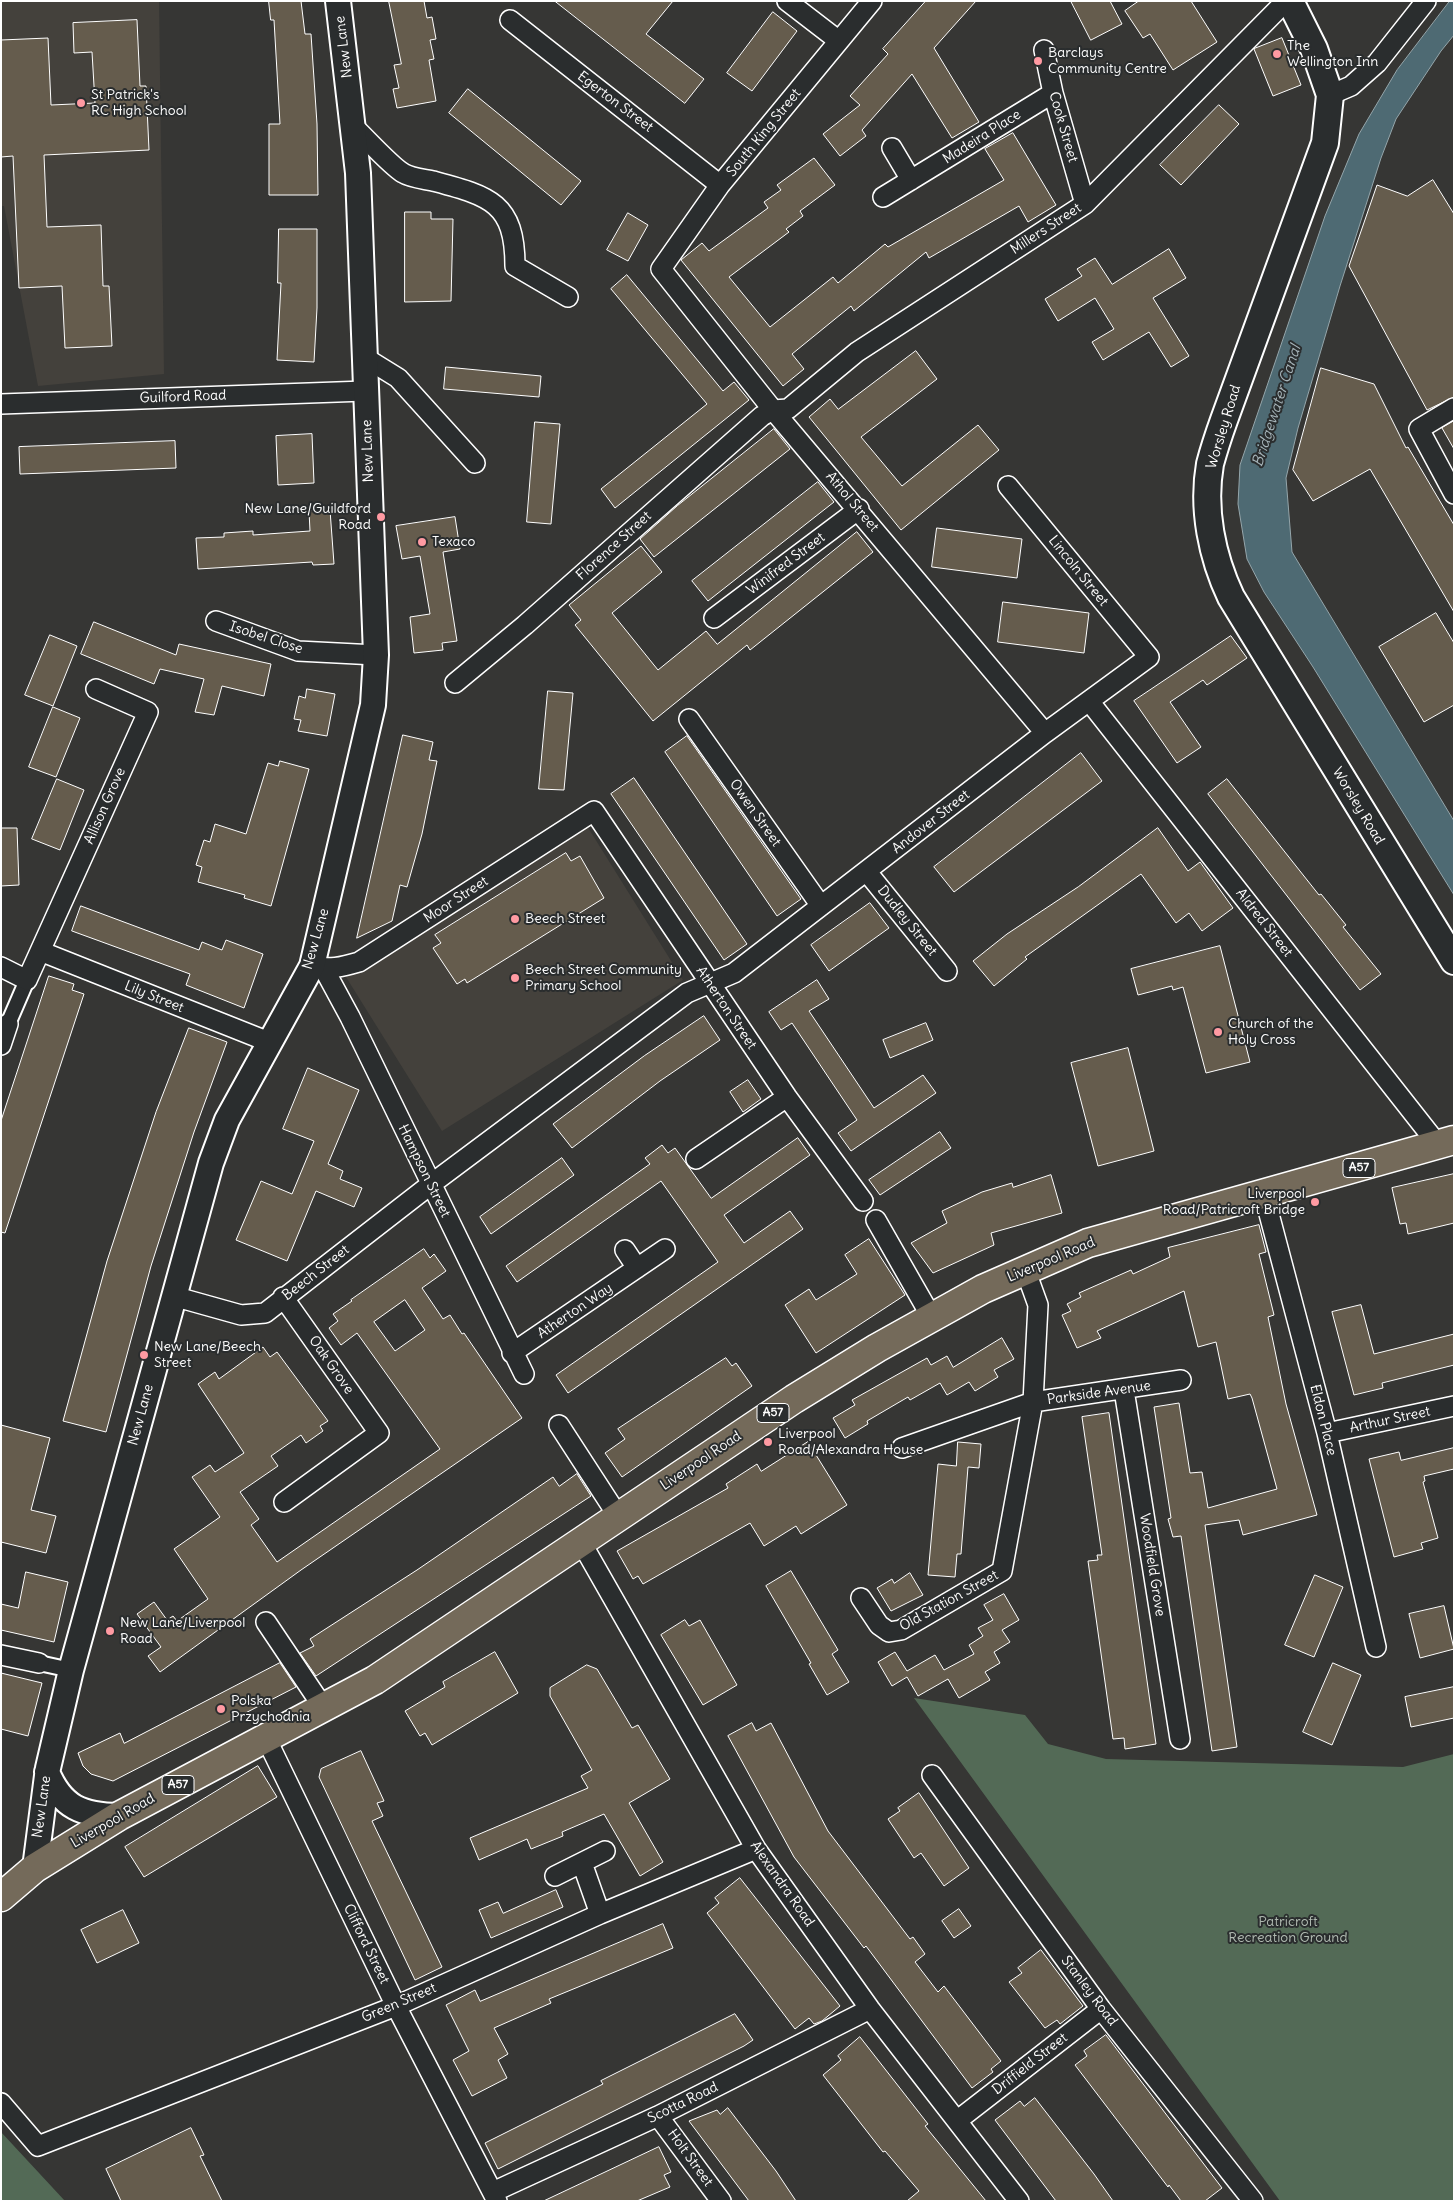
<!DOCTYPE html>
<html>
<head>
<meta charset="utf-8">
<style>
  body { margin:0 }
  #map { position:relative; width:1455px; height:2202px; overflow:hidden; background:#363634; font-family:Delius,sans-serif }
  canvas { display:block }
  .frame { position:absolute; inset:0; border:2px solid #fff; pointer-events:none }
</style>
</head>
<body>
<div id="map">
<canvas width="1455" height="2202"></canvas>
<div class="frame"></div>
</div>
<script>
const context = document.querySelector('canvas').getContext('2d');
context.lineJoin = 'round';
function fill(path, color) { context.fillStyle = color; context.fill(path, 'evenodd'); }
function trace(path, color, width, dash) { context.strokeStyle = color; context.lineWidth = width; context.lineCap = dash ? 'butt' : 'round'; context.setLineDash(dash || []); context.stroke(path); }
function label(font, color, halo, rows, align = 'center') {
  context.font = font + ' Delius,sans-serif'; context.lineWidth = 4; context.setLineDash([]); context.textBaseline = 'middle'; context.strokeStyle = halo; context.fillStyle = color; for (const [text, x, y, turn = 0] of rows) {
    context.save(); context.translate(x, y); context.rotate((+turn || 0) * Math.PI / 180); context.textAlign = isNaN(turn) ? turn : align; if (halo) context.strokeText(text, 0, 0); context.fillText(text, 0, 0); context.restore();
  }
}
fill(new Path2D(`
  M1 1H159L164 374 38 386 4 206H1Z
  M587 826 683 980 442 1131 346 977Z`), '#44413c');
fill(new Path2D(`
  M914 1698 1025 1715 1048 1744 1106 1759 1403 1767 1454 1754V2201H1280Z
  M1 2132 65 2201H1Z`), '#536a56');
const water = new Path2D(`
  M1450 1H1454V35L1441 51 1396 119 1381 158 1340 286 1298 428 1286 478 1292 552 1454 821V895L1313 667 1264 592 1247 559 1238 504 1240 465 1325 216 1359 134 1397 70Z`);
fill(water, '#4e6a73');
trace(water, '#95a6ab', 1);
const building = new Path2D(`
  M269 1H301L305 34H311L317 124 318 195H269V124H280L274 20H271Z
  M389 1H424L427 18 432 17 436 39 430 40 434 59 429 60 436 101 397 108 393 89 399 88 394 65 401 64Z
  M555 1H673L646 34 704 79 685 103Z
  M926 1H976L934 48 979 122 952 138 912 74 862 130 866 136 840 156 823 134 860 105 850 96 888 54 883 49Z
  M1071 1H1110L1122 24 1091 40Z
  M1139 1H1191L1217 42 1173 70 1150 34 1143 38 1125 11Z
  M773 12 797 31 752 91 727 73Z
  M137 20 140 86H146L149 150 44 155 47 227 101 225 103 286H109L112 346 65 348 62 286 19 288 13 156 1 157V40L48 38 51 105 95 103 92 52 74 53 73 23Z
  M1282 38 1301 85 1273 96 1254 49Z
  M468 89 581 181 561 205 449 113Z
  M1219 105 1239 124 1181 185 1160 165Z
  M1013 133 1056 205 1028 222 1019 206 929 258 926 252 854 311 851 306 792 354 804 369 783 386 681 260 702 243 709 251 768 208 764 202 781 190 777 185 814 158 835 185 800 211 803 216 786 229 789 232 729 277 770 327 833 277 838 283 885 244 888 247 1004 180 985 149Z
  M1433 180 1454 214V397L1427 410 1349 266 1377 185 1407 196Z
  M405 212H431V219H453L451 301 405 302Z
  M628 213 648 225 628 261 607 250Z
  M279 229H317V308L314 362 277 360 281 283H278Z
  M1169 249 1186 278 1153 298 1189 356 1171 367 1149 332 1103 360 1092 342 1114 329 1095 298 1058 321 1045 299 1082 276 1077 269 1095 258 1112 284Z
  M627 275 723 391 734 382 749 400 615 508 601 489 707 404 611 289Z
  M916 351 937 379 861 437 902 486 978 425 999 450 901 530 809 417 830 399 838 409Z
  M446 367 541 376 539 397 444 389Z
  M1321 368 1374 384 1406 448 1408 447 1454 525V612L1370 469 1313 501 1293 470Z
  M1454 421V449L1442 428Z
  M535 422 560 424 551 524 527 522Z
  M774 429 790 449 654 557 640 539 677 506Z
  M312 434 314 483 278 485 276 436Z
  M175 441 176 468 20 474 19 447Z
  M818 482 834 502 708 601 692 581Z
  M330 510 334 564 313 565 312 562 198 569 196 538 224 537V533L253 531V535L310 531 309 511Z
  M455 517 460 549 443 552 457 641 442 643 443 650 414 653 410 617 430 614 420 556 402 559 396 526Z
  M937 528 1022 539 1017 578 932 567Z
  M857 532 873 552 750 650 747 645 653 721 575 625 581 620 569 605 641 546 662 572 612 613 658 670 706 631 717 644Z
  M1003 602 1089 613 1084 653 998 642Z
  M1436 613 1454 643V705L1424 722 1379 647Z
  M94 622 176 655 179 644 271 664 264 696 222 686 214 715 195 712 204 679 160 669 154 684 81 654Z
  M50 635 77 646 53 706 25 695Z
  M1231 636 1247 658 1207 685 1203 680 1170 702 1201 747 1177 763 1134 701Z
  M307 689 335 694 327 736 298 731 301 720 294 719 299 696 305 698Z
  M548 691 573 693 564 790 539 789Z
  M53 707 80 718 56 777 29 767Z
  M403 735 433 742 429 760 437 761 422 834 407 887 400 885 392 921 357 938Z
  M687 736 801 899 777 916 665 752Z
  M1081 753 1102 781 954 892 934 867Z
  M280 761 309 769 271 906 244 898 245 895 198 882 202 867 196 865 204 840 210 842 215 824 246 834 268 763 278 766Z
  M634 778 747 944 724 960 611 794Z
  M57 779 84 790 60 850 32 839Z
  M1227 779 1319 895 1321 894 1346 925 1343 927 1381 974 1360 990 1208 794Z
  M1 828H17L19 885 1 886Z
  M1158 828 1188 871 1200 862 1233 908 1202 931 1189 913 1176 923 1141 874 1025 957 1027 959 994 986 973 961 1007 934 1078 887Z
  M566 853 571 861 580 856 604 898 467 983 465 979 457 984 433 948 441 943 435 935Z
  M870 903 889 928 829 971 811 945Z
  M81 906 199 950 202 942 222 950 226 940 263 954 244 1008 186 985 190 974 72 931Z
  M1220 946 1250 1062 1206 1073 1183 987 1173 990 1172 986 1138 995 1131 969Z
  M49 976 74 984 72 990 84 994 5 1233 1 1232V1121Z
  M817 980 829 999 809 1011 874 1108 923 1075 936 1093 851 1151 838 1133 857 1120 792 1023 781 1030 769 1012Z
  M704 1016 720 1040 660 1081 572 1148 553 1124 644 1056Z
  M926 1023 933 1040 890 1058 883 1040Z
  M189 1028 227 1042 194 1132 151 1266 106 1432 63 1421 107 1261 156 1112Z
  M1128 1048 1154 1151 1098 1166 1071 1063Z
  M308 1068 359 1090 328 1164 343 1171 340 1179 362 1188 354 1207 316 1191 287 1261 236 1240 261 1181 292 1194 314 1141 283 1129Z
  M748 1080 761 1099 743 1112 730 1092Z
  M940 1132 951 1148 880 1195 869 1180Z
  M798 1138 810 1155 724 1215 744 1243 790 1211 803 1229 568 1393 556 1375 718 1262 661 1181 517 1282 506 1266 650 1164 645 1158 662 1145 668 1153 675 1148 711 1198Z
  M562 1158 574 1175 491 1234 480 1217Z
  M1454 1174V1223L1408 1234 1406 1223 1400 1224 1392 1188Z
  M1051 1175 1062 1213 991 1233 994 1245 933 1273 911 1243 947 1223 942 1211 982 1192 1012 1183 1013 1187Z
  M1259 1225 1266 1252 1259 1254 1274 1315 1268 1317 1286 1404 1317 1515 1243 1535 1239 1520 1205 1525 1237 1747 1212 1751 1181 1536 1173 1537 1168 1519 1171 1518 1154 1407 1179 1403 1190 1473 1202 1472 1208 1508 1277 1489 1252 1398 1250 1394 1228 1399 1216 1342 1198 1347 1184 1291 1097 1331 1101 1338 1077 1348 1062 1315 1071 1311 1067 1304 1081 1297 1079 1293 1131 1270 1133 1274 1170 1257 1168 1248Z
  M869 1239 905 1295 816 1353 785 1305 809 1289 816 1300 857 1274 845 1255Z
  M424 1249 430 1258 434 1254 446 1271 422 1288 443 1319 450 1315 462 1334 464 1333 522 1418 301 1570 160 1672 148 1656 161 1647 137 1614 154 1602 167 1620 173 1616 177 1621 208 1599 174 1549 220 1517 192 1477 210 1465 215 1472 244 1453 198 1384 215 1372 219 1379 263 1347 270 1357 277 1352 328 1421 320 1426 323 1431 306 1443 301 1435 271 1456 278 1466 240 1492 259 1519 251 1525 277 1562 440 1449 357 1333 341 1345 329 1328 338 1321 333 1314 352 1301 351 1300ZM405 1300 425 1330 395 1351 374 1322Z
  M1361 1305 1374 1354 1454 1334V1365L1382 1383 1383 1388 1354 1395 1332 1312Z
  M1002 1338 1014 1359 994 1370 998 1377 975 1391 969 1382 947 1395 940 1383 910 1400 908 1397 867 1421 868 1424 845 1438 833 1418 855 1405 852 1400 927 1358 931 1365 947 1356 953 1367Z
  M726 1358 732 1366 736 1363 752 1386 622 1477 605 1453 625 1439 618 1429Z
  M1109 1413 1156 1744 1125 1749 1124 1738 1113 1739 1088 1561 1098 1560 1097 1555H1102L1082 1417Z
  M1 1425 50 1438 31 1510 56 1516 46 1553 1 1542Z
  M808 1442 847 1505 801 1534 796 1526 764 1546 750 1523 643 1584 638 1576 633 1579 617 1551 728 1488 726 1484 757 1464 761 1471Z
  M958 1442 981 1444 979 1468 968 1467 961 1554H957L955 1577 928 1575 938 1464 956 1466Z
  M1454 1448V1469L1424 1476 1425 1481 1423 1482 1438 1538 1421 1543 1423 1549 1394 1557 1369 1459 1399 1452 1401 1460Z
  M577 1474 591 1496 316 1676 300 1653 314 1646 310 1639 417 1570 553 1477 559 1486Z
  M791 1571 838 1650 832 1654 849 1682 827 1695 809 1664 811 1663 766 1586Z
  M26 1572 68 1582 54 1642 1 1630V1604L18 1608Z
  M910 1573 923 1595 891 1611 877 1588 892 1579 894 1583Z
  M1315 1575 1343 1587 1314 1657 1285 1645Z
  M1004 1594 1019 1620 1002 1630 1010 1642 994 1652 1000 1663 985 1672 990 1680 959 1698 948 1679 918 1696 907 1677 892 1686 878 1662 895 1652 907 1671 935 1655 944 1670 974 1654 969 1645 983 1636 978 1628 993 1620 984 1605Z
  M1444 1606 1454 1649 1420 1658 1409 1614Z
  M685 1620 689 1626 700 1620 737 1685 703 1705 661 1635Z
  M495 1652 518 1693 432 1745 425 1733 420 1736 405 1711 445 1687 443 1682Z
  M280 1663 296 1687 113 1781 91 1774 83 1766 78 1753 120 1733 124 1743Z
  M1333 1663 1361 1675 1332 1745 1303 1732Z
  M587 1665 597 1669 632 1728 638 1725 670 1779 629 1803 663 1862 640 1876 604 1814 562 1832 563 1836 531 1849 527 1839 479 1860 470 1838 588 1788 581 1776 592 1770 550 1696V1688Z
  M1 1673 42 1683 28 1736 1 1729Z
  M1454 1687V1718L1411 1727 1405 1697Z
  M752 1723 756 1731 771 1723 828 1831 910 1939 913 1937 925 1954 915 1962 938 1992 944 1986 1001 2061 991 2069 993 2072 972 2088 866 1946 864 1948 794 1857 728 1736Z
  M361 1751 384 1801 377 1803 383 1816 372 1821 442 1967 415 1980 319 1777 321 1769Z
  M258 1766 277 1797 144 1877 125 1847Z
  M919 1793 969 1868 944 1886 921 1853 914 1858 888 1819 900 1811 898 1808Z
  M740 1878 840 2006 822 2021 814 2024 809 2018 795 2029 707 1913 719 1903 715 1898Z
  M556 1890 563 1907 491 1938 479 1910 498 1902 503 1913Z
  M959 1909 971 1926 954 1938 942 1921Z
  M123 1910 139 1943 97 1963 81 1930Z
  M663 1924 673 1948 549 1999 551 2003 494 2028 508 2054 498 2060 507 2078 472 2096 453 2060 469 2051 446 2005 475 1990 480 2001Z
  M1041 1950 1083 2006 1060 2024 1057 2020 1045 2028 1009 1982 1022 1973 1018 1968Z
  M735 2014 753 2040 744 2046 498 2169 485 2143 603 2084 601 2081Z
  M1106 2035 1222 2188 1205 2201H1181L1169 2185 1168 2187 1075 2065 1087 2056 1084 2051Z
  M860 2037 928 2124 925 2126 986 2201H907L919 2191 885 2151 883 2152 823 2075 841 2060 838 2056Z
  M1035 2098 1094 2174 1113 2201H1056L995 2120 1020 2101 1024 2106Z
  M728 2108 776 2171 796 2201H749L689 2121 717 2110 720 2114Z
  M191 2128 204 2155 200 2156 222 2201H121L106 2169Z
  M659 2147 671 2172 664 2175 670 2187 637 2201H544Z`);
fill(building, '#655c4d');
trace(building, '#fff', 1);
const pedestrian = new Path2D(`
  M8 1024 27 980
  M39 1663 71 1670`);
const minor = new Path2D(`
  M787 1 839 41
  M872 1 720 185 661 269 773 410 1045 733
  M510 20 720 185
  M1044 50 1053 93 1085 204
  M1330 95 1351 86 1377 63 1426 1
  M353 126C365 137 391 166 403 173 411 178 424 179 433 181 489 196 515 202 515 266L568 297
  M892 148 911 180
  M883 197 1053 93
  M364 357 398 378 475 463
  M1 404 365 391
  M1454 408 1419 429 1454 494
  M714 618 859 509
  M216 621 298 651 376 655
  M455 683 525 625 762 416 773 410 788 409 857 352 1085 204 1286 1
  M1089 701 1439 1146
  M689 719 821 906
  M867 872 947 971
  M40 951 269 1042
  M312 966C329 970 342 967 359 962L594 811 787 1097 863 1201
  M1 967 27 980 148 712 96 689
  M324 969 350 1017 524 1374
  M1 1045 8 1024
  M696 1159 787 1097
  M1264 1195 1327 1433 1376 1647
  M876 1220 932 1318
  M625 1250 637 1268
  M1025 1269 1038 1305 1033 1402 1181 1380
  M173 1296 241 1315 265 1313 430 1185 687 993 734 973 1045 733 1149 657 1008 486
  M283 1297 379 1433 284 1502
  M512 1353 665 1249
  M1124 1390 1180 1739
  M559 1425 618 1516
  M1327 1433 1454 1406
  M581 1542 756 1849 870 2009 1019 2201
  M861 1598 879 1625 889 1632 901 1630 1002 1571 1033 1402 902 1448
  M266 1622 323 1707
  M1 1655 39 1663
  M266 1738 396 2006 497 2201
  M932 1775 1101 2009 1253 2201
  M582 1863 600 1914
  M555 1876 605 1851
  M1 2103 38 2146 396 2006 600 1914 756 1849
  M658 2116 721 2201
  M958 2120 1101 2009
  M493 2192 658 2116 870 2009`);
const tertiary = new Path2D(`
  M47 1772C62 1808 82 1815 119 1816
  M35 1868 48 1768 71 1670 211 1163 227 1120 312 966 373 705 376 655 358 173 338 1`);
const secondary = new Path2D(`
  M1290 1 1314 49 1330 95 1325 143 1224 420C1219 434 1214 449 1210 464 1202 509 1212 557 1231 597L1454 961`);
const primary = new Path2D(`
  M1 1897 35 1868 119 1816 375 1680 794 1399 877 1348 983 1289 1088 1243 1454 1140`);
trace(pedestrian, '#fff', 18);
trace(minor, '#fff', 22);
trace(tertiary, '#fff', 28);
trace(secondary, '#fff', 30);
trace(primary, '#fff', 31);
trace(pedestrian, '#2a2d2e', 14);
trace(minor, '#2a2d2e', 19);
trace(tertiary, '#2a2d2e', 24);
trace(secondary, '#2a2d2e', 26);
trace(primary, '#746a5a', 28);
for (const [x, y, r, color] of [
  [1277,54,5,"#ff9aa2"],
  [1038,61,5,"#ff9aa2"],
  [81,103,5,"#ff9aa2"],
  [381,517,5,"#ff9aa2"],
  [422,542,5,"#ff9aa2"],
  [515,919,5,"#ff9aa2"],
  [515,978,5,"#ff9aa2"],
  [1218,1032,5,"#ff9aa2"],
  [1315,1202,5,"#ff9aa2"],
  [144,1355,5,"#ff9aa2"],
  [768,1442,5,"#ff9aa2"],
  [110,1631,5,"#ff9aa2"],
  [221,1709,5,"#ff9aa2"]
]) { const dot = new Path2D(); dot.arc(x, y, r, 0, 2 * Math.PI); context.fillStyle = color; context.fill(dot); trace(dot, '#2a2d2e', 2); }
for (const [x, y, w] of [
  [1359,1168,32],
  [773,1413,32],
  [178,1785,32]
]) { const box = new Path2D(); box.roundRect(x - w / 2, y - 9.5, w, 19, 4); context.fillStyle = '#2a2d2e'; context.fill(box); trace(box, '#fff', 1); }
label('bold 12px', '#fff', null, [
  ["A57",1359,1168],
  ["A57",773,1413],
  ["A57",178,1785]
]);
label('14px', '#fff', '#2a2d2e', [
  ["The",1287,46],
  ["Wellington Inn",1287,62],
  ["Barclays",1048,53],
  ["Community Centre",1048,69],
  ["St Patrick's",91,95],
  ["RC High School",91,111],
  ["New Lane/Guildford",371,509,"right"],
  ["Road",371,525,"right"],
  ["Texaco",432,542],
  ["Beech Street",525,919],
  ["Beech Street Community",525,970],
  ["Primary School",525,986],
  ["Church of the",1228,1024],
  ["Holy Cross",1228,1040],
  ["Liverpool",1305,1194,"right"],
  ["Road/Patricroft Bridge",1305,1210,"right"],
  ["New Lane/Beech",154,1347],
  ["Street",154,1363],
  ["Liverpool",778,1434],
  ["Road/Alexandra House",778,1450],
  ["New Lane/Liverpool",120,1623],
  ["Road",120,1639],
  ["Polska",231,1701],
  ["Przychodnia",231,1717]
], 'left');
label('14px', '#fff', '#2a2d2e', [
  ["New Lane",344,47,-97],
  ["Egerton Street",615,102,37],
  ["Cook Street",1063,127,74],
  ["South King Street",764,133,-51],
  ["Madeira Place",982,137,-32],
  ["Millers Street",1046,229,-33],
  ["Guilford Road",183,397,-2],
  ["Worsley Road",1224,427,-73],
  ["New Lane",368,451,-92],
  ["Athol Street",852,502,50],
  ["Florence Street",614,546,-42],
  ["Winifred Street",786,564,-37],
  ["Lincoln Street",1078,571,51],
  ["Isobel Close",266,638,18],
  ["Allison Grove",105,806,-66],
  ["Worsley Road",1358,806,59],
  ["Owen Street",755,813,55],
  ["Andover Street",931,822,-38],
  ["Moor Street",456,900,-33],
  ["Dudley Street",907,921,51],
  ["Aldred Street",1264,923,52],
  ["New Lane",316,939,-74],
  ["Lily Street",154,997,22],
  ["Atherton Street",726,1008,56],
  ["Hampson Street",424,1171,64],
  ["Liverpool Road",1051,1260,-23],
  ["Beech Street",316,1273,-38],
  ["Atherton Way",575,1311,-34],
  ["Oak Grove",331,1365,55],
  ["Parkside Avenue",1099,1393,-8],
  ["New Lane",141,1415,-75],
  ["Eldon Place",1323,1420,76],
  ["Arthur Street",1390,1420,-12],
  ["Liverpool Road",701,1461,-34],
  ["Woodfield Grove",1152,1565,81],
  ["Old Station Street",949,1601,-29],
  ["New Lane",42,1807,-82],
  ["Liverpool Road",113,1821,-30],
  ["Alexandra Road",782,1884,55],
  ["Clifford Street",366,1944,64],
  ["Stanley Road",1089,1991,53],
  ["Green Street",399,2003,-23],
  ["Driffield Street",1030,2064,-38],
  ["Scotta Road",683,2103,-26],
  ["Holt Street",690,2158,54]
]);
label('14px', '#b2bcb3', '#2a2d2e', [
  ["Patricroft",1288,1922],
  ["Recreation Ground",1288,1938]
]);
label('italic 15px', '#a6b4b9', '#2a2d2e', [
  ["Bridgewater Canal",1277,406,-72]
]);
</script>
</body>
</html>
